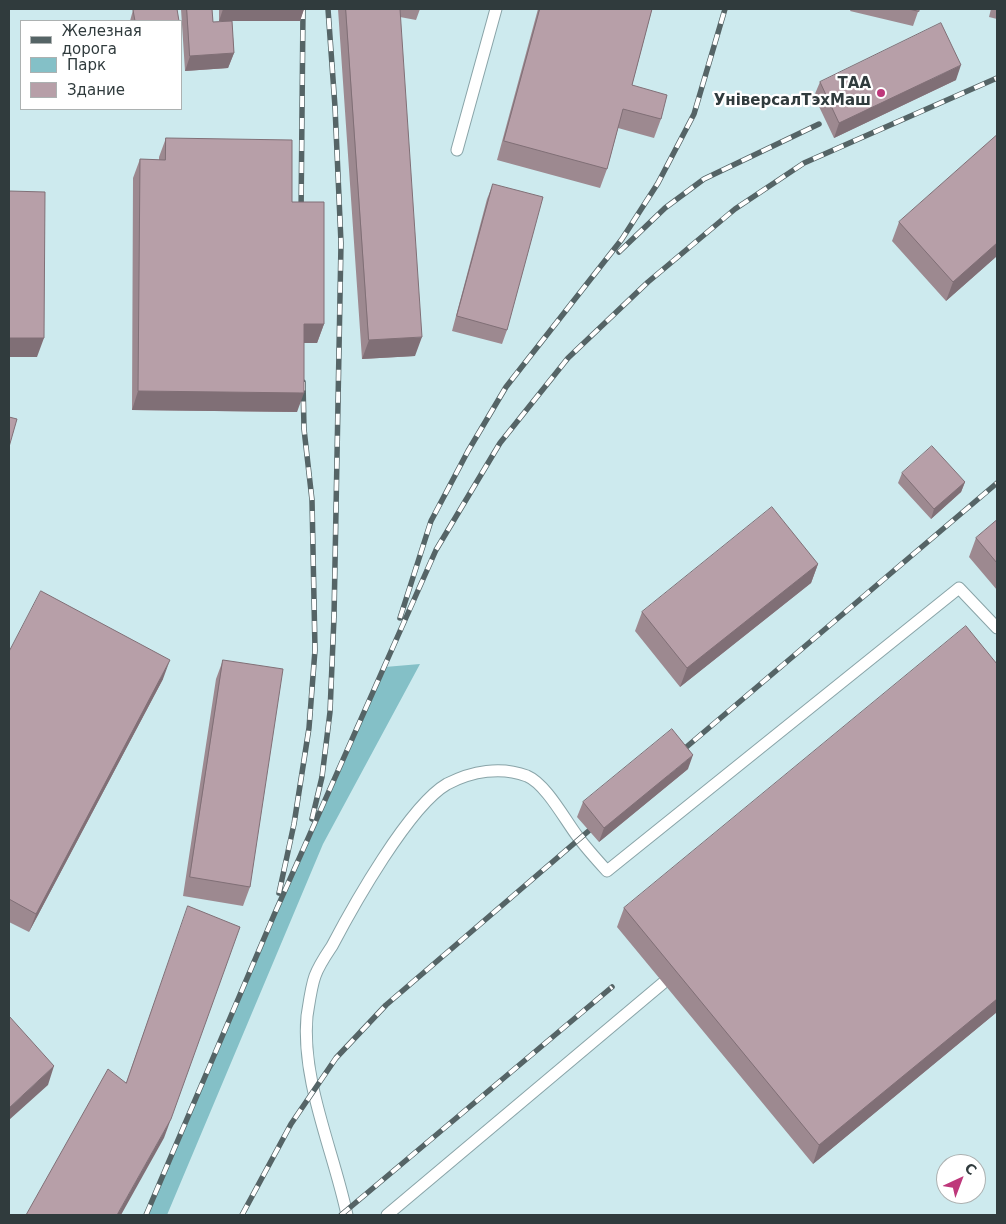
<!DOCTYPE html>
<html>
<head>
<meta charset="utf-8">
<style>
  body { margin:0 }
  #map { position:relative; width:1006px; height:1224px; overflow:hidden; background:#cdeaee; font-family:"DejaVu Sans",sans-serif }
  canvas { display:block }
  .frame { position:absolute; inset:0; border:10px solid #303b3d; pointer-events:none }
  .legend { position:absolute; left:20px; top:20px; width:162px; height:90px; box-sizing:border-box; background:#fff; border:1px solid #acb1b1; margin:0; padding:6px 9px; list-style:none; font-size:15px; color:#303b3d }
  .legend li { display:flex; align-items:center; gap:10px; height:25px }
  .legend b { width:25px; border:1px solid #acb1b1 }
  .north { position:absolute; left:936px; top:1154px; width:50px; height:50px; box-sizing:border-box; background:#fff; border:1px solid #acb1b1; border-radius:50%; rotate:43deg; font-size:14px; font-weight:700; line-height:20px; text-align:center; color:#303b3d }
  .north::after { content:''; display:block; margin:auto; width:18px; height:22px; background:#be387b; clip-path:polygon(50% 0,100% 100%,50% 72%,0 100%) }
</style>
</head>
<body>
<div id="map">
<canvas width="1006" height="1224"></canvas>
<div class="frame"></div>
<ul class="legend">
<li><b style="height:6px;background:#556466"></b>Железная дорога</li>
<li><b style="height:14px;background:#84c0c7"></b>Парк</li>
<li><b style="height:14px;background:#b79fa8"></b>Здание</li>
</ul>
<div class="north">С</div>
</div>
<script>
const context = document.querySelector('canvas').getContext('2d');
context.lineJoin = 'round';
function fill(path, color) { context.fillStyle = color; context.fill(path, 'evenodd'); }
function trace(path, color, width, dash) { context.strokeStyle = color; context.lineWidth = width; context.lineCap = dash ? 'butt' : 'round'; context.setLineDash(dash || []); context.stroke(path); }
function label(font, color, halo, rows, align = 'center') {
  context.font = font + ' "DejaVu Sans",sans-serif'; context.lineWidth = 4.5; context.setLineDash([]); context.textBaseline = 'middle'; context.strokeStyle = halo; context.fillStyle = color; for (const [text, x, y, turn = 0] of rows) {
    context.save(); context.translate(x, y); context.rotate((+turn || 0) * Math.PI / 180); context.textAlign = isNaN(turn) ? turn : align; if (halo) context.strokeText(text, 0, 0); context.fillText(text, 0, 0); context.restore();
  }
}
fill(new Path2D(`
  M420 664 323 844 167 1215H146L274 915 385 667Z`), '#84c0c7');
const lane = new Path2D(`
  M457 150 496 9
  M347 1215C334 1152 301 1081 307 1016 309 1004 311 987 315 976 319 965 326 955 332 946 353 906 409 806 447 784 472 771 501 766 527 776 546 784 565 820 578 837 587 849 597 860 607 871L959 588 997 628
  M387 1215 663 983`);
trace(lane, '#89a4a8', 13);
trace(lane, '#fff', 11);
const rail = new Path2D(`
  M301 217 303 9
  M619 252 665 208 704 179 819 124
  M400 618 431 521 468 451 506 387 622 239 658 183 694 114 725 9
  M677 755 997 483
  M312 819 322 777 330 712 334 617 341 243 335 107 328 9
  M279 893 294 824 309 728 315 650 312 500 304 429 303 382
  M146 1215 274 915 436 550 500 443 568 358 648 282 735 209 804 163 997 78
  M242 1215 291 1124 336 1058 386 1005 599 822
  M341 1215 612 987`);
trace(rail, '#556466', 5.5);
trace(rail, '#fff', 4, [11]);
fill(new Path2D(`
  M181 9H212L213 22 230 21H219V9H304L300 21H232L234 53 228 68 185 71Z
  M338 9H420L416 20 400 17 415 356 362 359Z
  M538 9H652L632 85 661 119 654 138 618 128 607 169 600 188 497 160Z
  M851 9H919L913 26 850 11Z
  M991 9H997V19L989 17Z
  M133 10 179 21H130Z
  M956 80 834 138 814 96 820 82Z
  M997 135V256L946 301 892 241 899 222Z
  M166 138 292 202 324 324 317 343H304L297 412 132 410 133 178 140 159 159 160V157Z
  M493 184 507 330 502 344 452 331 487 199Z
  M902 473 965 482 961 492 931 519 898 483Z
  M997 520V590L969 557 976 538Z
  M818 564 811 583 680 687 635 631 642 612Z
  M9 652 163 679 29 932 9 922Z
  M223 660 250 887 243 906 183 896 216 679Z
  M997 664V1012L813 1164 617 927 624 908Z
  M688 769 599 842 577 817 583 802Z`), '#9d8990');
fill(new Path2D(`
  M223 9H304L300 21H219Z
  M234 53 228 68 185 71 190 56Z
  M961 65 956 80 834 138 839 123Z
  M997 243V256L946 301 953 282Z
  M304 324H324L317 343H298Z
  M422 337 415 356 362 359 369 340Z
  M9 338H44L37 357H9Z
  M138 391 304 393 297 412 132 410Z
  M965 482 961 492 931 519 934 509Z
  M818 564 811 583 680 687 687 668Z
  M170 660 163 679 29 932 36 914Z
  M693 755 688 769 599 842 604 828Z
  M997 999V1012L813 1164 819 1145Z
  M54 1066 48 1085 9 1120V1108Z
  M171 1119 164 1138 121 1215H117Z`), '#806f76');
const building = new Path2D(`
  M149 9H177L179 21H135L133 10Z
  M187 9H212L213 22 232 21 234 53 190 56Z
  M346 9H400L422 337 369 340Z
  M540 9H652L632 85 667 95 661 119 623 109 607 169 504 141Z
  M909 9H919V11Z
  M941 23 961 65 839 123 820 82Z
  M997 135V243L953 282 899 222Z
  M166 138 292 140V202H324V324H304V393L138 391 140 159 165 160Z
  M493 184 543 197 507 330 457 316Z
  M9 191 45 192 44 338H9Z
  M9 417 17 419 9 447Z
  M932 446 965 482 934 509 902 473Z
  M772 507 818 564 687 668 642 612Z
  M997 520V563L976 538Z
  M41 591 170 660 36 914 9 899V652Z
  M966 626 997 664V999L819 1145 624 908Z
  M223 660 283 669 250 887 190 877Z
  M672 729 693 755 604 828 583 802Z
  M188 906 240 927 171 1119 117 1215H26L108 1069 126 1083Z
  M9 1016 54 1066 9 1108Z`);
fill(building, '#b79fa8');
trace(building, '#806f76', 1);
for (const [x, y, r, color] of [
  [881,93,5,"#be387b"]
]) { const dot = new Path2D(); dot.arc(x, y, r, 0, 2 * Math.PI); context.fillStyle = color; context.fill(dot); trace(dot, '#fff', 2); }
label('bold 15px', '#303b3d', '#fff', [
  ["ТАА",871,84],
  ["УніверсалТэхМаш",871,101]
], 'right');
</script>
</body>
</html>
